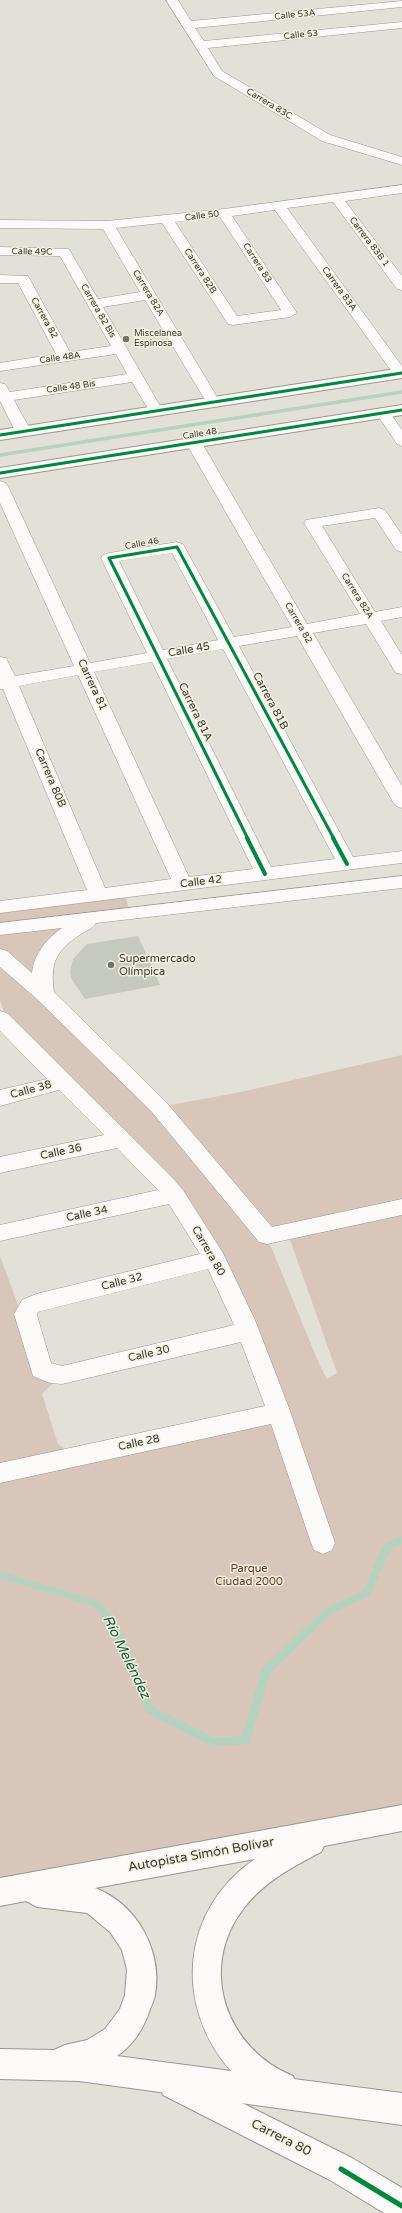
<!DOCTYPE html>
<html>
<head>
<meta charset="utf-8">
<style>
  body { margin:0 }
  canvas { display:block; background:#e2e0d7 }
</style>
</head>
<body>
<canvas width="402" height="2213"></canvas>
<script>
const context = document.querySelector('canvas').getContext('2d');
context.lineJoin = 'round';
function fill(path, color) { context.fillStyle = color; context.fill(path, 'evenodd'); }
function trace(path, color, width, dash) { context.strokeStyle = color; context.lineWidth = width; context.lineCap = dash ? 'butt' : 'round'; context.setLineDash(dash || []); context.stroke(path); }
function label(font, color, halo, rows, align = 'center') {
  context.font = font + ' "Varela Round",sans-serif'; context.lineWidth = 3; context.setLineDash([]); context.textBaseline = 'middle'; context.strokeStyle = halo; context.fillStyle = color; for (const [text, x, y, turn = 0] of rows) {
    context.save(); context.translate(x, y); context.rotate((+turn || 0) * Math.PI / 180); context.textAlign = isNaN(turn) ? turn : align; if (halo) context.strokeText(text, 0, 0); context.fillText(text, 0, 0); context.restore();
  }
}
fill(new Path2D(`
  M124 892 130 913 96 917 51 949 44 994 159 1107 241 1092 402 1055V1207L267 1237 320 1366 327 1379 337 1373 289 1237 402 1213V1818L0 1881V1256L18 1305 25 1314 50 1374 53 1383 42 1394 58 1444 74 1457 278 1413 174 1195 11 1030 0 1001V907Z`), '#d8c6bb');
fill(new Path2D(`
  M402 1536V1544L391 1549 369 1596 332 1613 270 1673 249 1744 212 1746 146 1712 116 1636 95 1607 0 1578V1571L101 1602 123 1633 153 1707 214 1738 242 1736 262 1669 327 1607 363 1591 384 1544Z`), '#b4d2bd');
trace(new Path2D(`
  M0 455 402 392`), '#b4d2bd', 3.5);
fill(new Path2D(`
  M138 936 160 985 85 999 71 978 70 971 73 959 87 944Z`), '#c6c9bd');
const minor = new Path2D(`
  M166 0H178L191 21 402 1V7L195 28 204 41 402 22V28L208 48 222 71 330 135 402 157V165L322 141 214 76Z
  M402 185V193L345 201 402 276V290L397 289 333 202 287 208 402 366V377L395 376 275 210 232 216 297 313 290 317 233 325 228 324 162 223 116 228 220 402 218 405H208L145 300 103 307 163 411 161 414H151L132 382 14 400 31 431 28 434H18L15 431 0 401V383L5 384 10 392 127 374 116 354 0 371V363L56 354 18 283H0V275L28 276 70 352 111 346 60 256 0 255V247L69 249 98 299 140 292 103 229 0 228V220L107 221 224 209ZM220 217 281 310 237 316 175 222Z
  M383 409 388 410 402 430V446L397 444 376 413 378 410Z
  M194 438 199 440 202 443 307 624 360 614 304 523 306 520 379 508 385 510 402 535V552L396 550 375 518 322 526 375 612 402 607V617L381 621 402 655V674L396 673 366 624 313 633 402 786V808L396 806 393 802 297 636 239 646 353 857 402 851V863L0 913V901L87 890 3 689H0V657L6 658 15 676 74 666 0 503V481L6 483 8 486 90 663 147 653 101 558 103 555 109 553 177 542 183 544 234 637 292 627 186 443 189 440ZM172 553 218 640 163 650 119 561ZM223 649 335 859 271 867 167 659ZM152 662 253 869 189 877 94 672ZM78 675 171 879 105 888 19 686Z
  M402 876V888L96 923C93 928 86 931 81 934 56 950 50 963 54 992L166 1102 272 1227 402 1199V1215L267 1244 259 1242 152 1112 37 999 0 967V949L7 951 32 973C34 953 47 939 62 928L0 935V923Z
  M0 1011 7 1013 169 1174 183 1190 223 1253 255 1320 289 1408 335 1543 332 1550 323 1554 314 1550 311 1543 271 1424 0 1483V1463L265 1406 241 1342 62 1384 50 1383 33 1376 14 1314 22 1300 36 1294 200 1254 169 1204 0 1241V1225L158 1190 117 1148 0 1173V1157L104 1135 59 1090 0 1106V1090L47 1079 0 1031ZM208 1269 234 1325 62 1366 51 1363 37 1315 38 1312Z`);
const major = new Path2D(`
  M402 368V378L0 440V430Z
  M402 405V415L0 478V468Z
  M174 2069 352 2158 402 2188V2213H384L330 2180 163 2095 159 2084 163 2073Z`);
const highway = new Path2D(`
  M402 1805V1831L324 1846 321 1852C292 1867 264 1882 244 1908 197 1968 226 2049 293 2076L294 2079 402 2093V2125L79 2081 0 2079V2049L54 2050 65 2045 87 2040 105 2029 120 2009 125 1995 127 1970 122 1950 110 1932 87 1913 37 1907 26 1901 0 1906V1878ZM255 1859C181 1909 173 2005 231 2071L117 2056C132 2046 142 2031 148 2015 150 2008 154 2001 155 1995 163 1951 137 1904 95 1888Z`);
trace(minor, '#989790', 1);
trace(major, '#989790', 2);
trace(highway, '#989790', 2);
fill(minor, '#fbfaf9');
fill(major, '#fbfaf9');
fill(highway, '#fbfaf9');
trace(new Path2D(`
  M0 435 402 373
  M0 473 402 410
  M248 839 109 558 177 547 334 839`), '#00873e', 3);
trace(new Path2D(`
  M247 838 265 874
  M333 838 347 864`), '#00873e', 4);
trace(new Path2D(`
  M341 2169 402 2206`), '#00873e', 5);
for (const [x, y, r, color] of [
  [126,339,4,"#75746c"],
  [111,965,4,"#75746c"]
]) { const dot = new Path2D(); dot.arc(x, y, r, 0, 2 * Math.PI); context.fillStyle = color; context.fill(dot); trace(dot, '#f3f1e0', 1.5); }
label('9px', '#3b3a33', '#f3f1e0', [
  ["Calle 53A",295,15,-6],
  ["Calle 53",301,35,-6],
  ["Carrera 83C",269,104,31],
  ["Calle 50",202,216,-7],
  ["Carrera 83B 1",369,242,53],
  ["Calle 49C",32,252,1],
  ["Carrera 83",257,263,57],
  ["Carrera 82B",200,271,57],
  ["Carrera 83A",339,289,54],
  ["Carrera 82A",148,293,59],
  ["Carrera 82 Bis",98,311,60],
  ["Carrera 82",44,318,61],
  ["Calle 48A",60,358,-8],
  ["Calle 48 Bis",71,387,-8],
  ["Calle 48",200,434,-9],
  ["Calle 46",142,544,-10],
  ["Carrera 82A",357,596,58],
  ["Carrera 82",298,623,60]
]);
label('9px', '#3b3a33', '#f3f1e0', [
  ["Miscelanea",134,334],
  ["Espinosa",134,344]
], 'left');
label('11px', '#3b3a33', '#f3f1e0', [
  ["Calle 45",189,650,-10],
  ["Carrera 81",92,685,65],
  ["Carrera 81B",270,701,62],
  ["Carrera 81A",195,712,64],
  ["Carrera 80B",50,778,67],
  ["Calle 42",201,882,-7],
  ["Calle 38",31,1090,-15],
  ["Calle 36",61,1152,-12],
  ["Calle 34",87,1214,-12],
  ["Carrera 80",208,1251,60],
  ["Calle 32",122,1282,-14],
  ["Calle 30",149,1354,-13],
  ["Calle 28",139,1443,-12]
]);
label('11px', '#3b3a33', '#f3f1e0', [
  ["Supermercado",119,959],
  ["Olímpica",119,972]
], 'left');
label('11px', '#6d351b', '#f3f1e0', [
  ["Parque",249,1569],
  ["Ciudad 2000",249,1582]
]);
label('13px', '#3b3a33', '#f3f1e0', [
  ["Autopista Simón Bolívar",201,1855,-10],
  ["Carrera 80",281,2138,27]
]);
label('italic 14px', '#125a3a', '#f3f1e0', [
  ["Río Meléndez",126,1657,64]
]);
</script>
</body>
</html>
